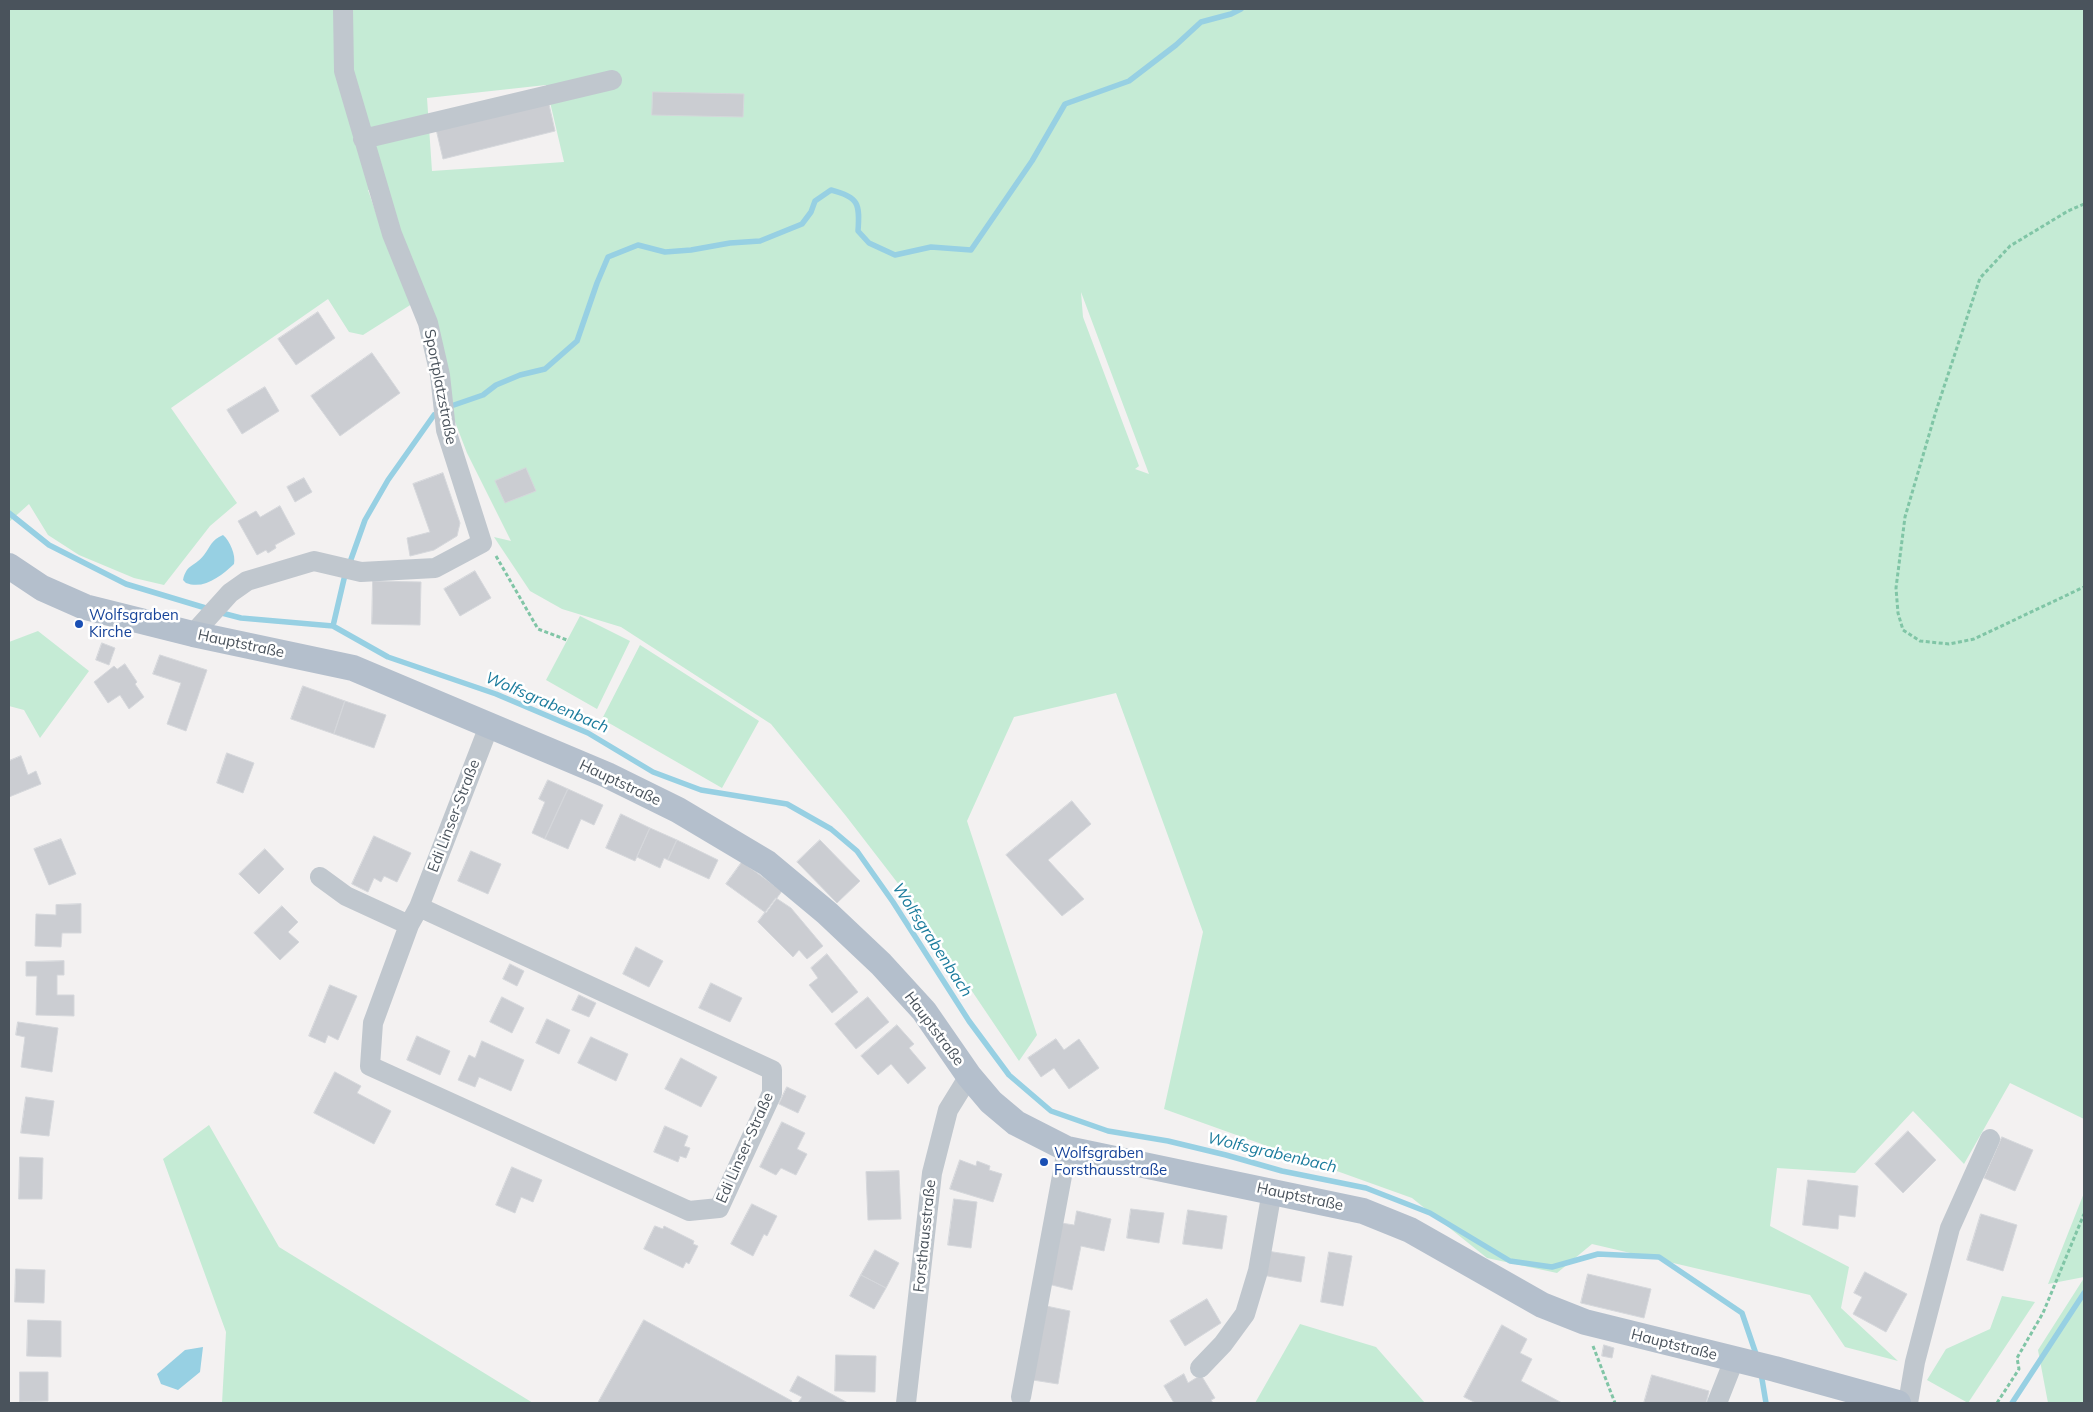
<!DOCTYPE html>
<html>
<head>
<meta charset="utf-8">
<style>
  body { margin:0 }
  #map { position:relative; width:2093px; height:1412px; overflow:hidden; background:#f3f1f1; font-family:Mulish,sans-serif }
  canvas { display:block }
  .frame { position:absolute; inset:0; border:10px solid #4a535c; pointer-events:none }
</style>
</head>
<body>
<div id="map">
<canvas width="2093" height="1412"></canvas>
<div class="frame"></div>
</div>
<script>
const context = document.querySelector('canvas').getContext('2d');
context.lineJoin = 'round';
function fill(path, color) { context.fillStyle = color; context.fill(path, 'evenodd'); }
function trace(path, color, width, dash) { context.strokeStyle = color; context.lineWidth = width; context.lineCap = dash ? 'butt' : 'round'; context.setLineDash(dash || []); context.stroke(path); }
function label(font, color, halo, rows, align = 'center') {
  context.font = font + ' Mulish,sans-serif'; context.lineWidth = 5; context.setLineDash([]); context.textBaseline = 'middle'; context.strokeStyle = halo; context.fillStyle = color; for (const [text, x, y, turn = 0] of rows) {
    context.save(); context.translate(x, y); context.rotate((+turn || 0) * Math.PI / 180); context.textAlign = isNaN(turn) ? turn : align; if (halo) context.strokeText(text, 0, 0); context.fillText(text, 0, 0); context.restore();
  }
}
fill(new Path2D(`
  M9 9H2084V1119L2010 1083 1964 1164 1913 1111 1855 1173 1777 1168 1770 1226 1849 1267 1841 1308 1898 1361 1845 1347 1810 1295 1592 1244 1557 1273 1487 1258 1412 1198 1164 1109 1203 932 1116 693 1014 717 967 821 1037 1035 1019 1061 910 899 846 816 771 724 621 627 562 609 530 591 494 537 511 541 467 453 447 401 398 236 388 190H368L385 239 415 302 363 335 349 332 328 299 171 408 237 503 210 526 164 585 134 578 79 555 48 535 29 504 9 522ZM546 85 564 162 432 171 427 98ZM1081 292 1149 474 1135 469 1139 466 1083 317Z
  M580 616 630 641 597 709 546 680Z
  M38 631 89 671 40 738 24 710 9 706V642Z
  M640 645 759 721 722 788 602 719Z
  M209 1125 279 1247 533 1403H222L226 1332 163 1159Z
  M2084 1193V1277L2048 1284Z
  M2084 1278V1403H2048L2038 1350Z
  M2002 1296 2035 1302 1968 1403 1927 1380 1946 1349 1990 1329Z
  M1300 1324 1376 1347 1425 1403H1255Z`), '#c5ebd5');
fill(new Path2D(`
  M223 535C230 541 236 555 234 564 221 576 204 590 186 583L183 580C187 563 195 567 204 555 211 546 211 540 223 535Z
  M203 1347 200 1372 178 1390 161 1384 157 1374 185 1350Z`), '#97d0e3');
trace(new Path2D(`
  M454 405 483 395 496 385 520 375 545 369 577 341 597 283 608 257 638 245 665 252 691 250 730 243 760 241 802 224 811 212 815 201 831 190C859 197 860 204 858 231L869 243 895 255 931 247 971 250 1032 161 1065 104 1129 81 1176 45 1201 22 1231 14 1241 9
  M9 513 49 545 126 584 209 609
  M218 612 241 618 333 626 388 657 496 694 588 733 653 772 701 790 787 804 831 829 857 851 893 902 969 1021 1009 1075 1051 1111 1108 1131 1168 1141 1226 1155 1282 1171 1366 1188 1430 1213 1510 1261 1552 1267 1598 1254 1659 1257 1742 1313 1757 1357
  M333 626 344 579 365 520 388 480 434 415
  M1761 1373 1766 1403
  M2012 1403 2084 1293`), '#97d0e3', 5.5);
const building = new Path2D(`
  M653 92 744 94 743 117 652 115Z
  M548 100 555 131 443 159 436 129Z
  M318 312 335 338 296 365 278 339Z
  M372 353 400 393 340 436 311 396Z
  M265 387 279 411 242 434 227 410Z
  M526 468 536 491 505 503 495 481Z
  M443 473 460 523 457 536 434 550 410 556 407 538 430 532 413 484Z
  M304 478 312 492 295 502 287 487Z
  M280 506 295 534 275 545 276 548 268 553 266 550 257 555 238 521 256 511 260 517Z
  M475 571 491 598 460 616 444 589Z
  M373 581 421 582 420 625 372 624Z
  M102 643 115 648 109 665 96 660Z
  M160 655 207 670 186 731 167 724 181 683 153 674Z
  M125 664 137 682 135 684 144 697 129 709 120 695 108 703 94 682 114 666 117 669Z
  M303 686 345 701 334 734 291 719Z
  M345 701 386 715 374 748 334 734Z
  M227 753 254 763 243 793 217 783Z
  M21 756 28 775 36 771 41 784 9 797V761Z
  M548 780 568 789 545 839 532 833 545 802 539 799Z
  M568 789 603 805 594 825 581 819 568 849 545 839Z
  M1072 801 1091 824 1048 860 1084 899 1062 916 1006 855Z
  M621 814 650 828 635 861 606 848Z
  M650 828 677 840 668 860 664 858 660 868 637 857Z
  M374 836 411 853 397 882 384 876 381 882 374 878 368 892 352 884Z
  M61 839 76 874 49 885 34 849Z
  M677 840 718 860 709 879 668 860Z
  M820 840 860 881 837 903 797 862Z
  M265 849 284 869 259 894 239 874Z
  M471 851 501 864 488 894 458 881Z
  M742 862 782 891 766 913 726 884Z
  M776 898 791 908 823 946 807 959 799 950 793 957 758 922Z
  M81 904V933H62L61 947 35 946 36 914 56 915V905Z
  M282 906 298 922 288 932 299 942 280 960 254 933Z
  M636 947 663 961 649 987 623 974Z
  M827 954 858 992 832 1013 809 985 818 978 811 968Z
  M64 961V975H57V995H74V1016L36 1015 37 976H26V962Z
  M510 964 524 971 517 986 503 979Z
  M711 983 742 998 730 1022 699 1008Z
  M330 985 357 996 338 1040 328 1035 325 1043 309 1036Z
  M579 995 596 1003 589 1017 572 1010Z
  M502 997 524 1008 512 1033 490 1022Z
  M868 997 889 1022 856 1049 835 1024Z
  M547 1019 570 1030 559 1054 536 1043Z
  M18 1022 58 1028 52 1072 21 1067 25 1037 16 1035Z
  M897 1025 914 1044 909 1048 926 1068 908 1084 891 1064 878 1075 861 1056Z
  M417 1036 450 1051 440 1075 407 1060Z
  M591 1037 628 1054 616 1081 578 1063Z
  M1056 1039 1064 1050 1079 1039 1099 1068 1069 1089 1054 1068 1041 1077 1028 1058Z
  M482 1041 524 1060 511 1091 479 1077 475 1087 458 1080 469 1055 475 1058Z
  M681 1058 717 1077 701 1107 665 1089Z
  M335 1072 361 1086 357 1093 391 1111 374 1144 314 1113Z
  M787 1087 806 1096 798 1113 779 1104Z
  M26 1097 54 1101 49 1136 21 1133Z
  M782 1122 805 1133 797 1149 807 1154 796 1175 781 1168 776 1175 760 1167Z
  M665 1126 688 1136 684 1146 690 1148 686 1158 680 1156 678 1162 654 1152Z
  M1908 1131 1936 1160 1903 1193 1875 1164Z
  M2002 1137 2033 1150 2015 1191 1984 1178Z
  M20 1157 43 1158 42 1199H19Z
  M960 1160 976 1166 977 1161 990 1166 989 1170 1002 1174 993 1202 950 1189Z
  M512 1167 542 1180 533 1202 521 1197 515 1213 496 1205Z
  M899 1171 901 1219 868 1220 866 1172Z
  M1808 1180 1858 1186 1855 1217 1839 1215 1838 1229 1803 1225Z
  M954 1199 977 1202 971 1248 948 1245Z
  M752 1204 777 1216 767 1236 764 1234 753 1256 731 1244Z
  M1131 1209 1164 1213 1159 1243 1127 1238Z
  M1188 1210 1227 1216 1222 1249 1183 1244Z
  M1077 1211 1111 1219 1104 1251 1081 1246 1072 1290 1048 1284 1061 1223 1074 1225Z
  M1981 1214 2017 1225 2003 1271 1967 1260Z
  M655 1226 663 1229 664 1226 694 1241 693 1244 698 1246 689 1264 686 1262 683 1268 644 1249Z
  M875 1250 899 1263 886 1288 861 1275Z
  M1267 1251 1305 1257 1301 1282 1262 1275Z
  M1329 1252 1352 1256 1343 1306 1321 1302Z
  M16 1269 45 1270 44 1303 15 1302Z
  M1865 1272 1907 1294 1886 1332 1853 1314 1862 1297 1854 1293Z
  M1588 1274 1651 1289 1644 1318 1581 1303Z
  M861 1275 886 1288 874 1309 850 1296Z
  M1207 1299 1221 1323 1185 1346 1170 1321Z
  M1046 1306 1070 1311 1058 1384 1033 1380Z
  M28 1320 61 1321V1357L27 1356Z
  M644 1320 792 1401 791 1403H598Z
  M1502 1325 1527 1339 1520 1353 1532 1359 1521 1381 1562 1403H1476L1464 1397Z
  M1604 1345 1614 1348 1612 1358 1602 1356Z
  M836 1355 876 1356 875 1392 835 1391Z
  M20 1372H48V1401L20 1402Z
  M1184 1374 1188 1383 1201 1375 1215 1398 1211 1400 1213 1403H1174L1164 1386Z
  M1652 1375 1709 1391 1706 1403H1644Z
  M798 1376 848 1403H798L802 1397 790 1391Z`);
fill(building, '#cbcdd2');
trace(building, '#d5d7db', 1);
trace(new Path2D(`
  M2084 204 2068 211 2010 246 1980 278 1936 411 1905 517 1896 588 1898 613 1903 630 1920 641 1949 644 1974 639 2084 587
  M496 556 538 629 567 640
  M1593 1346 1615 1403
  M1997 1403 2019 1369 2017 1358 2043 1313 2084 1214`), '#80c5a6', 3, [4, 2.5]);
trace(new Path2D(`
  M363 139 612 80
  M193 634 230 593 247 581 314 561 361 572 435 568 482 543 446 430 440 375 428 323 392 234 344 71 343 9
  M320 877 346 896 409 925
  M419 907 772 1070V1093L719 1208 689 1211 370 1066 373 1023 409 925 419 907 489 726
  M1200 1368 1223 1344 1245 1314 1258 1271 1272 1191
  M1021 1397 1067 1149
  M906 1403 932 1173 948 1110 969 1076
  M1717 1403 1734 1360
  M1908 1403 1915 1362 1950 1228 1990 1139`), '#c0c7ce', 20);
trace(new Path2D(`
  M9 566 42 588 85 607 193 634 353 668 607 775 678 810 767 863 827 913 881 964 924 1011 969 1076 991 1102 1016 1123 1067 1149 1363 1211 1410 1230 1542 1305 1585 1322 1775 1369 1898 1403`), '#b4bfcc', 26);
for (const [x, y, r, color] of [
  [79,624,5,"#1a4fb4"],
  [1044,1162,5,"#1a4fb4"]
]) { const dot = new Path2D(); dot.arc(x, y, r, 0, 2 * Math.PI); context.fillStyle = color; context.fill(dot); trace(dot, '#fff', 2); }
label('15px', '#4a535c', '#fff', [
  ["Sportplatzstraße",440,387,79],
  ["Hauptstraße",241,644,12],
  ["Hauptstraße",620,783,25],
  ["Edi Linser-Straße",454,816,-69],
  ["Hauptstraße",934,1029,53],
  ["Edi Linser-Straße",745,1148,-66],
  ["Hauptstraße",1300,1197,12],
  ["Forsthausstraße",925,1236,-84],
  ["Hauptstraße",1674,1345,14]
]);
label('15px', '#164399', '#fff', [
  ["Wolfsgraben",89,615],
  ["Kirche",89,632],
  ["Wolfsgraben",1054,1153],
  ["Forsthausstraße",1054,1170]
], 'left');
label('italic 16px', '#1c7c9d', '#fff', [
  ["Wolfsgrabenbach",547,703,23],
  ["Wolfsgrabenbach",932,940,57],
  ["Wolfsgrabenbach",1272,1153,13]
]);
</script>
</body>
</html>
